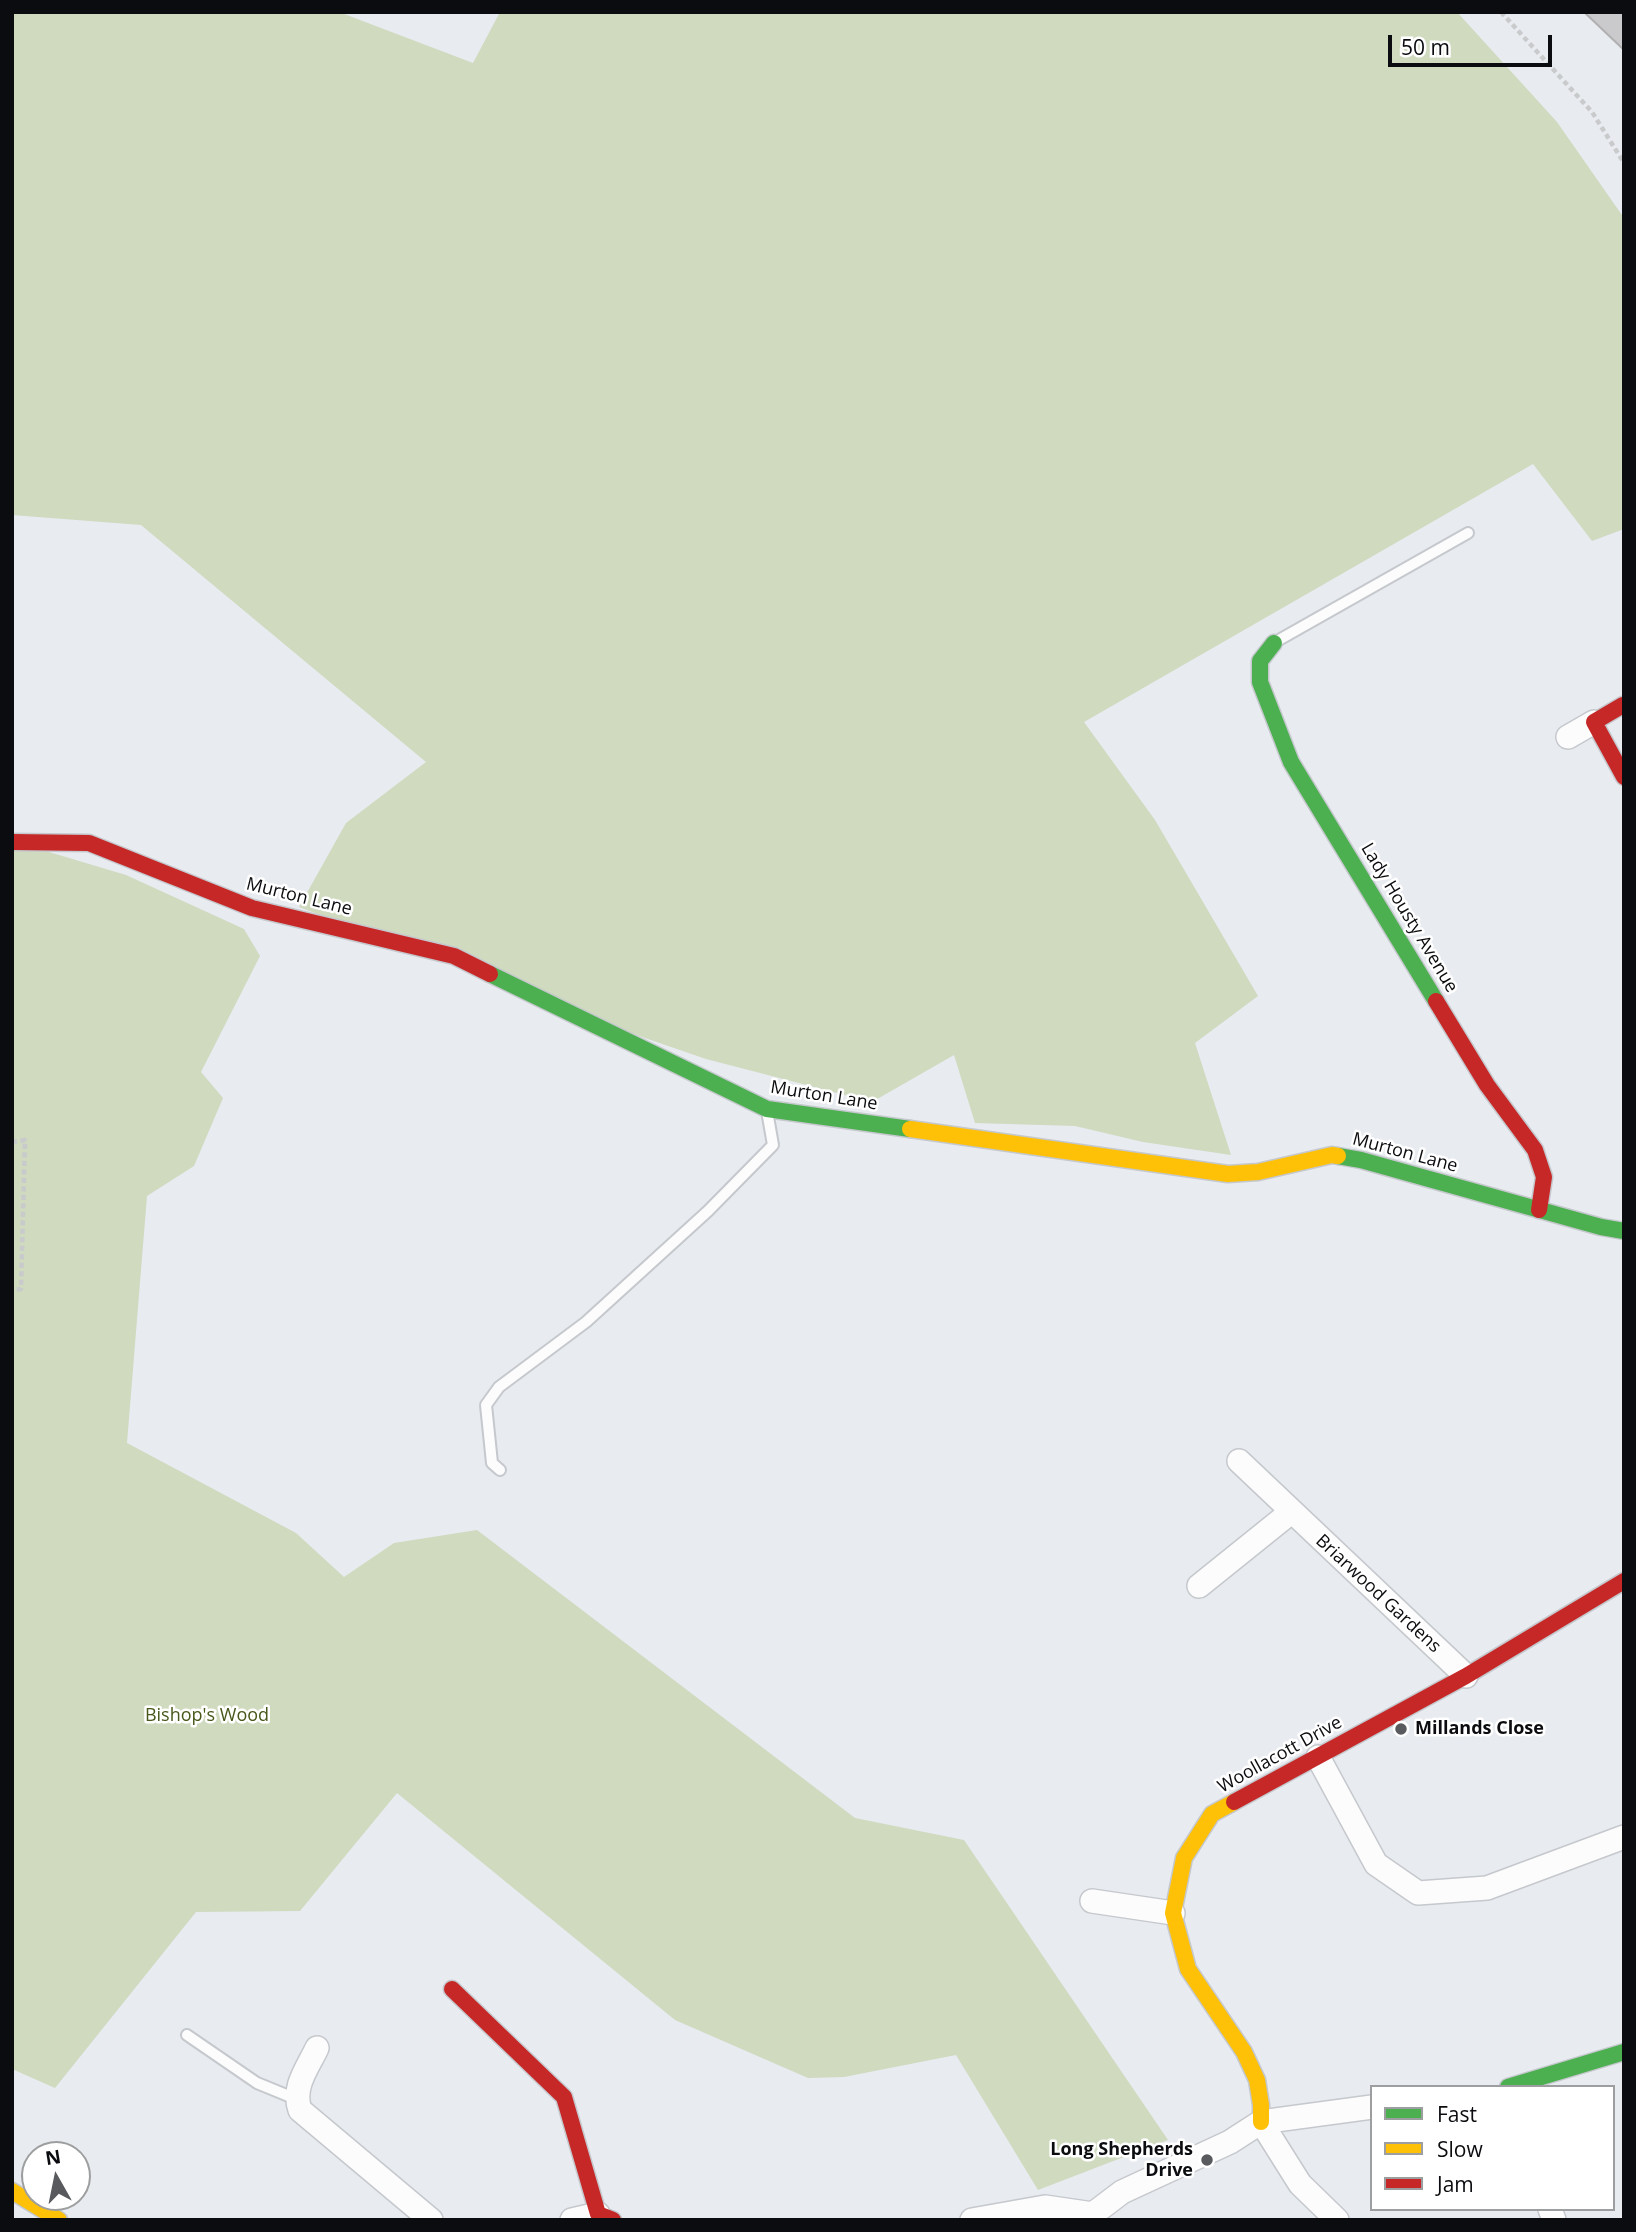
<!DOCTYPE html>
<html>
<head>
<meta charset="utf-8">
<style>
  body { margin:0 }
  #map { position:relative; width:1636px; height:2232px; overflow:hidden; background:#e8ebf0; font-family:"Open Sans",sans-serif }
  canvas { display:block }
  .frame { position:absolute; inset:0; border:14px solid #0b0c0f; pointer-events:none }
  .legend { position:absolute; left:1370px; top:2085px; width:245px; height:126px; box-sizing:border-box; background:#fff; border:2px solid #9d9e9f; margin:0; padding:9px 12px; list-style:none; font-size:21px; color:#0b0c0f }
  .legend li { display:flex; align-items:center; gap:14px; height:35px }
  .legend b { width:35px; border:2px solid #9d9e9f }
  .north { position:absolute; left:21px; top:2141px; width:70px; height:70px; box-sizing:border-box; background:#fff; border:2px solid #9d9e9f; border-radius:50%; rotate:351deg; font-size:19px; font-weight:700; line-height:28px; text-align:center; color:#0b0c0f }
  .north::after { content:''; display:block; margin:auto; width:24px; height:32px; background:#585a5e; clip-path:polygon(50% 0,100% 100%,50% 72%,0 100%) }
  .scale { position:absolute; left:1388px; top:35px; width:164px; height:32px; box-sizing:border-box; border:4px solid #0b0c0f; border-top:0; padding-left:9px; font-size:21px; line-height:24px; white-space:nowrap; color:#0b0c0f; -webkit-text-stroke:5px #fff; paint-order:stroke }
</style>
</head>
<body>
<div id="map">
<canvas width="1636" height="2232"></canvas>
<div class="frame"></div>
<ul class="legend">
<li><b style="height:9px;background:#4caf50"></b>Fast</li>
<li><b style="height:9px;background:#ffc107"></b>Slow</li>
<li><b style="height:9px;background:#c62828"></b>Jam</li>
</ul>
<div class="north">N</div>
<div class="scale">50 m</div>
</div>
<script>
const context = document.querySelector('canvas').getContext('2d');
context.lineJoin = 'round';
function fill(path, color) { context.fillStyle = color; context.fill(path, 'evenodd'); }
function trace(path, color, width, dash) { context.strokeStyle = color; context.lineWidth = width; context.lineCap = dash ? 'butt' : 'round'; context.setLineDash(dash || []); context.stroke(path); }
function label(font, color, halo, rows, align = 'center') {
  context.font = font + ' "Open Sans",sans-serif'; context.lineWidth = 5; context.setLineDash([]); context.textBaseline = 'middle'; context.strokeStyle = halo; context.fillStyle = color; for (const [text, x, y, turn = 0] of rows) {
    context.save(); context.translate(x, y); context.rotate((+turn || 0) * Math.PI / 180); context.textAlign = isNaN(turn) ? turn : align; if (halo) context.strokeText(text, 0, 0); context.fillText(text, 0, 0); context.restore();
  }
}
fill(new Path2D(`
  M15 12H339L473 63 500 12H1457L1557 122 1624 218V529L1592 541 1533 464 1084 722 1155 820 1258 996 1195 1043 1231 1155 1143 1142 1075 1126 975 1123 954 1055 872 1102 706 1059 645 1038 299 907 346 823 426 762 141 525 12 515V18Z
  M12 841 126 875 244 929 260 956 201 1072 223 1098 194 1166 147 1196 127 1443 296 1533 344 1577 394 1543 477 1530 855 1818 964 1840 1168 2140 1038 2190 956 2055 844 2077 808 2078 675 2020 397 1793 300 1911 196 1912 55 2088 12 2069Z`), '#cfdabf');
const building = new Path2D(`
  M1584 12H1624V50Z`);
fill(building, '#cac9cb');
trace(building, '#b0b0b1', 2);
const lane = new Path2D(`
  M1277 641 1468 533
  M500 1470 492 1463 486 1405 499 1387 586 1322 708 1211 773 1145 767 1111
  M187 2035 257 2083 296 2099`);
const street = new Path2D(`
  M1568 737 1594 722
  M1239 1461 1466 1676
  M1199 1586 1291 1512
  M1318 1757 1376 1864 1418 1893 1487 1888 1624 1837
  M1092 1901 1173 1913
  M317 2048C307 2069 292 2087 300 2110L431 2220
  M1261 2122 1300 2184 1337 2220
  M1550 2209 1554 2220
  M572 2220 598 2214
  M972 2220 1045 2207 1093 2214 1122 2192 1230 2142 1261 2122 1372 2107`);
const fast = new Path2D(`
  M1274 643 1260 661V682L1291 762 1436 1001
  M490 974 767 1109 910 1129
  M1338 1156 1361 1160 1601 1227 1624 1231
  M1508 2087 1624 2052`);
const slow = new Path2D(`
  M910 1129 1228 1174 1258 1172 1332 1155 1338 1156
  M1234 1802 1212 1814 1184 1858 1173 1913 1188 1969 1244 2052 1257 2080 1261 2105V2122
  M12 2191 59 2220`);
const jam = new Path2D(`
  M1623 705 1594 722 1624 777
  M12 842 89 843 252 908 454 956 490 974
  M1436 1001 1487 1085 1535 1150 1544 1177 1539 1210
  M1234 1802 1466 1676 1624 1581
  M452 1989 564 2097 598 2214 613 2220`);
trace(lane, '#c5c8cc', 14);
trace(street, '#c5c8cc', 26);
trace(fast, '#c5c8cc', 19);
trace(slow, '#c5c8cc', 19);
trace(jam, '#c5c8cc', 19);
trace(new Path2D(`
  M1501 12 1592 112 1624 163
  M12 1142 25 1140 21 1289 12 1290`), '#c9cacc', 4.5, [5, 3.5]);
trace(lane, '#fcfcfd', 10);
trace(street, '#fcfcfd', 23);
trace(fast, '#4caf50', 16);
trace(slow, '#ffc107', 16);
trace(jam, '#c62828', 16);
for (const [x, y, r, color] of [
  [1401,1729,7,"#585a5e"],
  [1207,2160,7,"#585a5e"]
]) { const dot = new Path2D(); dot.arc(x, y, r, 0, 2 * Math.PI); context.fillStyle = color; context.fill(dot); trace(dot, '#fff', 2.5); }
label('18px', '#0b0c0f', '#fff', [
  ["Murton Lane",299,897,14],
  ["Lady Housty Avenue",1409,918,59],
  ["Murton Lane",824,1096,9],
  ["Murton Lane",1405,1153,15],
  ["Briarwood Gardens",1378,1594,43],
  ["Woollacott Drive",1280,1755,-29]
]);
label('18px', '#47581a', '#fff', [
  ["Bishop's Wood",207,1716]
]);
label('bold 18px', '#0b0c0f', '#fff', [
  ["Millands Close",1415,1729],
  ["Long Shepherds",1193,2150,"right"],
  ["Drive",1193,2171,"right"]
], 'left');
</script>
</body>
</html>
